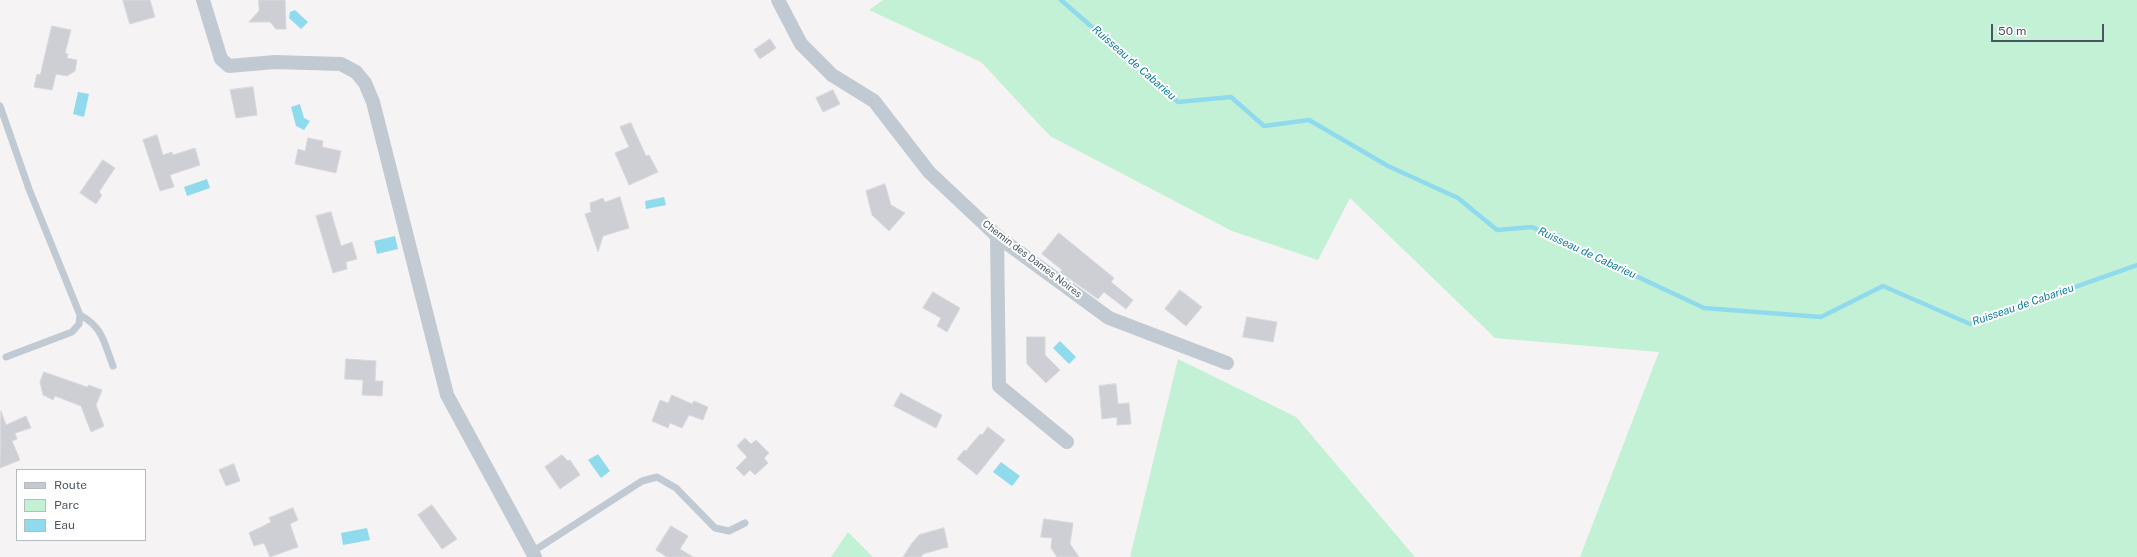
<!DOCTYPE html>
<html>
<head>
<meta charset="utf-8">
<style>
  body { margin:0 }
  #map { position:relative; width:2137px; height:557px; overflow:hidden; background:#f5f3f3; font-family:"Public Sans",sans-serif }
  canvas { display:block }
  .legend { position:absolute; left:16px; top:469px; width:130px; height:72px; box-sizing:border-box; background:#fff; border:1px solid #b7bbc0; margin:0; padding:5px 7px; list-style:none; font-size:12px; color:#4a5661 }
  .legend li { display:flex; align-items:center; gap:8px; height:20px }
  .legend b { width:20px; border:1px solid #b7bbc0 }
  .scale { position:absolute; left:1991px; top:24px; width:113px; height:18px; box-sizing:border-box; border:2px solid #4a5661; border-top:0; padding-left:5px; font-size:12px; line-height:14px; white-space:nowrap; color:#4a5661; -webkit-text-stroke:3px #fff; paint-order:stroke }
</style>
</head>
<body>
<div id="map">
<canvas width="2137" height="557"></canvas>
<ul class="legend">
<li><b style="height:5px;background:#c1cad2"></b>Route</li>
<li><b style="height:11px;background:#c3f1d5"></b>Parc</li>
<li><b style="height:11px;background:#90daee"></b>Eau</li>
</ul>
<div class="scale">50 m</div>
</div>
<script>
const context = document.querySelector('canvas').getContext('2d');
context.lineJoin = 'round';
function fill(path, color) { context.fillStyle = color; context.fill(path, 'evenodd'); }
function trace(path, color, width, dash) { context.strokeStyle = color; context.lineWidth = width; context.lineCap = dash ? 'butt' : 'round'; context.setLineDash(dash || []); context.stroke(path); }
function label(font, color, halo, rows, align = 'center') {
  context.font = font + ' "Public Sans",sans-serif'; context.lineWidth = 4; context.setLineDash([]); context.textBaseline = 'middle'; context.strokeStyle = halo; context.fillStyle = color; for (const [text, x, y, turn = 0] of rows) {
    context.save(); context.translate(x, y); context.rotate((+turn || 0) * Math.PI / 180); context.textAlign = isNaN(turn) ? turn : align; if (halo) context.strokeText(text, 0, 0); context.fillText(text, 0, 0); context.restore();
  }
}
fill(new Path2D(`
  M883 0H2137V557H1580L1659 352 1495 338 1350 198 1318 260 1232 231 1050 136 981 62 869 10Z
  M1178 359 1296 417 1415 557H1130Z
  M848 532 873 557H831Z`), '#c3f1d5');
fill(new Path2D(`
  M295 10 308 22 301 29 289 18 290 12Z
  M78 92 89 94 84 117 73 114Z
  M300 104 304 118 310 121 304 130 296 126 291 107Z
  M207 179 210 188 187 196 184 187Z
  M664 197 666 205 646 209 645 201Z
  M395 236 398 249 377 254 374 241Z
  M1060 341 1076 357 1069 364 1053 348Z
  M598 454 610 471 601 478 588 460Z
  M1001 462 1020 476 1012 486 993 472Z
  M367 528 370 540 343 545 341 533Z`), '#90daee');
trace(new Path2D(`
  M1061 0 1178 102 1231 97 1264 126 1309 120 1388 166 1458 198 1497 230 1532 227 1704 308 1821 317 1883 286 1970 324 2137 265`), '#90daee', 4.5);
const building = new Path2D(`
  M123 0H150L155 17 130 24Z
  M259 0H285L286 29H276L270 22H249L259 11Z
  M52 26 71 30 65 53 68 54 67 58 77 60 75 71 67 76 56 74 52 90 34 87 37 74 40 75Z
  M770 39 776 48 760 59 754 50Z
  M253 87 257 115 236 118 230 90Z
  M833 90 840 104 823 112 816 98Z
  M631 123 646 156 649 155 658 172 629 185 615 153 629 147 620 127Z
  M157 135 163 155 172 152 173 155 195 148 200 165 170 175 174 187 160 191 143 140Z
  M308 138 323 141 322 147 341 151 336 173 295 164 298 149 305 151Z
  M103 160 115 168 99 192 102 195 96 204 80 193Z
  M885 184 891 205 905 213 889 231 872 215 866 191Z
  M620 197 629 228 603 236 598 252 585 214 591 212 590 203 603 198 605 202Z
  M331 212 341 246 352 242 357 259 346 262 347 269 333 273 316 216Z
  M1059 233 1114 278 1111 282 1133 300 1126 309 1104 292 1098 299 1060 272 1062 270 1042 254Z
  M1180 290 1202 307 1186 326 1165 309Z
  M933 292 960 308 947 332 937 326 941 318 923 308Z
  M1247 317 1277 322 1273 342 1243 337Z
  M1027 337H1045V355L1060 370 1046 383 1027 364Z
  M346 359 376 361 375 381H383L382 396 362 395 363 380 345 379Z
  M44 372 87 387 89 385 102 390 96 405 104 426 91 432 81 406 55 396 53 400 43 395 40 382Z
  M1116 384 1118 404 1129 403 1131 424 1117 425V417L1102 419 1099 386Z
  M901 393 942 415 936 428 894 406Z
  M672 395 692 404 694 401 708 407 703 420 689 415 682 428 670 423 668 428 652 421 660 400 668 403Z
  M1 411 6 425 26 416 31 428 15 433 17 439 12 441 20 460 0 468Z
  M988 427 1005 440 977 475 957 459 964 450 966 451 980 434 982 435Z
  M745 438 751 444 756 440 769 453 764 458 768 463 755 475 750 470 744 476 736 468 747 457 737 446Z
  M562 455 568 461 570 460 580 475 560 489 545 467Z
  M234 464 240 481 226 486 219 470Z
  M432 505 457 539 442 549 418 515Z
  M293 508 298 520 290 524 298 547 270 557 264 543 254 546 249 533 271 522 269 518Z
  M1044 519 1073 523 1070 544 1079 557H1057L1051 548 1052 538 1041 537Z
  M671 526 688 536 680 549 693 557H667L656 550Z
  M944 528 948 547 923 554 921 557H903L912 543 919 535Z`);
fill(building, '#cdcfd5');
trace(building, '#d7d9de', 1);
trace(new Path2D(`
  M0 106 29 189 80 315 79 324 72 332 6 357
  M80 315C103 327 104 343 113 366
  M532 552 642 481 657 477 676 488 715 528 729 531 745 523`), '#c1cad2', 7);
trace(new Path2D(`
  M203 0 221 59 229 66 275 62 341 64 356 72 365 83 373 102 447 395 535 557
  M778 0 801 44 832 75 874 101 929 172 997 236 1109 318 1227 363
  M997 236 999 386 1067 442`), '#c1cad2', 14);
label('10px', '#4a5661', '#fff', [
  ["Chemin des Dames Noires",1032,259,37]
]);
label('italic 11px', '#0c7c9b', '#fff', [
  ["Ruisseau de Cabarieu",1134,63,41],
  ["Ruisseau de Cabarieu",1587,253,25],
  ["Ruisseau de Cabarieu",2023,305,-19]
]);
</script>
</body>
</html>
